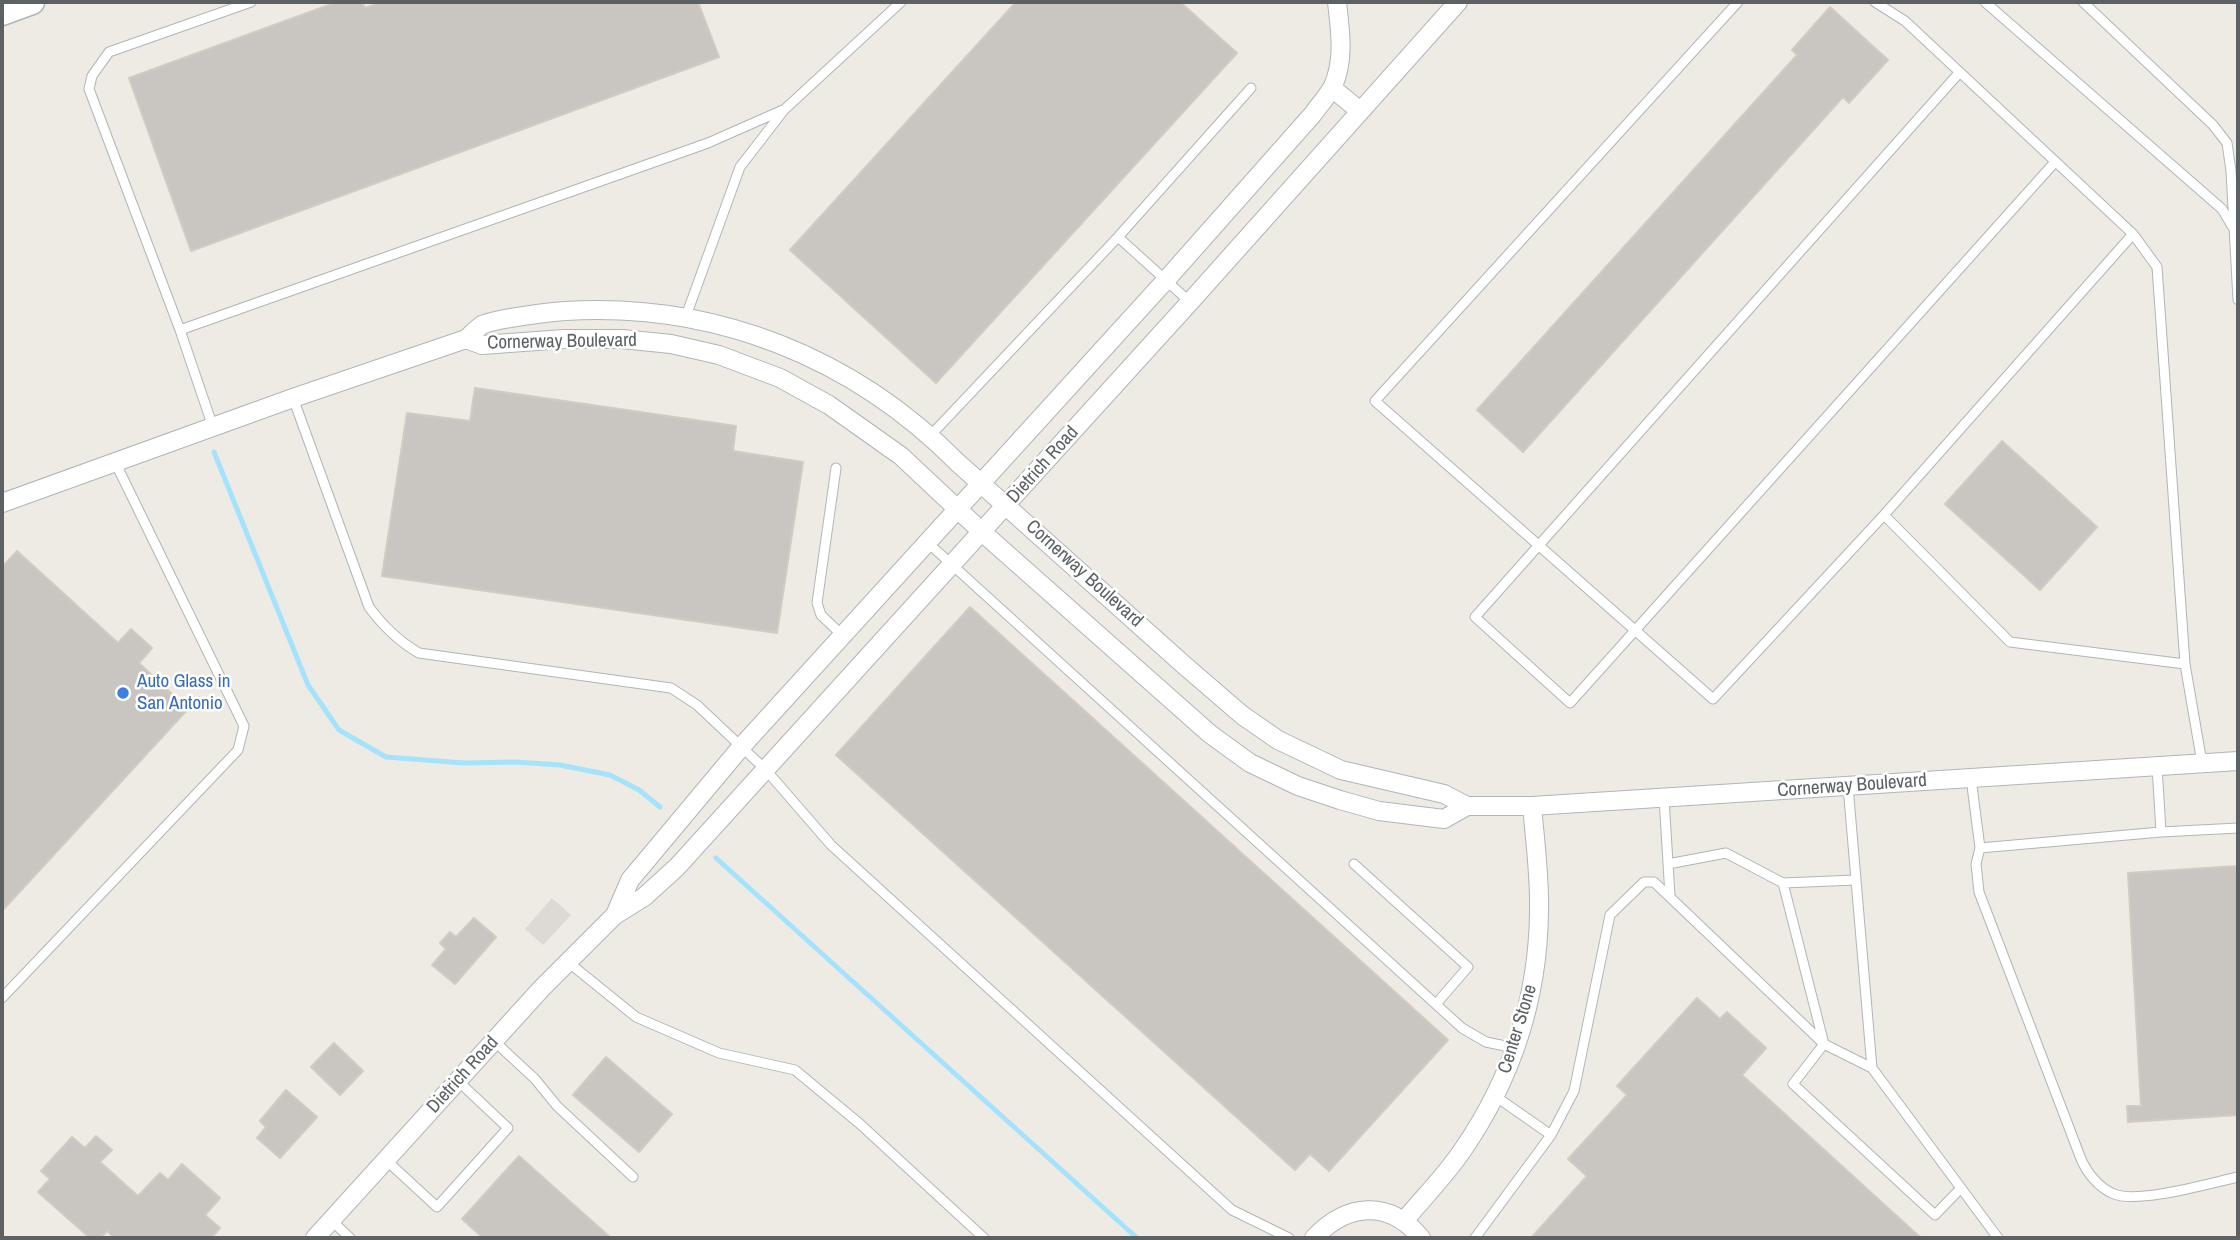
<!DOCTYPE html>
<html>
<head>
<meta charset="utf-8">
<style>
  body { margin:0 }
  #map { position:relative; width:2240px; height:1240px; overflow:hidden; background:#eeeae4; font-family:"Archivo Narrow",sans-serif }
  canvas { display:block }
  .frame { position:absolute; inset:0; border:4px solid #5c6164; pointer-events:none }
</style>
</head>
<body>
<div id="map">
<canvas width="2240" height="1240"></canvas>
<div class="frame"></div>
</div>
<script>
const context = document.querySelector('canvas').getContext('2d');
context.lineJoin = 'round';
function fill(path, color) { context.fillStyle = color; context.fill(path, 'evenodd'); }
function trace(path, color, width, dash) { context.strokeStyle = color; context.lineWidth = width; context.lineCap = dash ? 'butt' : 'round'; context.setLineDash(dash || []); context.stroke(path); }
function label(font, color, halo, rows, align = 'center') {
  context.font = font + ' "Archivo Narrow",sans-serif'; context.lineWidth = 5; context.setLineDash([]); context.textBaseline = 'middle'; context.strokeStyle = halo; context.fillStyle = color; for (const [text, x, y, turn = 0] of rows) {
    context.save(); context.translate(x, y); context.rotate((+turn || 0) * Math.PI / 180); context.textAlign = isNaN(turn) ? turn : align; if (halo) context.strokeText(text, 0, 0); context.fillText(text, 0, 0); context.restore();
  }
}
fill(new Path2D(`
  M552 898 571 915 543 945 525 929Z`), '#dddad6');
trace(new Path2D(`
  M214 452 308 685 339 730 386 757 464 763 515 762 560 765 610 775 639 790 660 807
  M716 858 1137 1238`), '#a5e3fd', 5);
const building = new Path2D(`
  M337 2H362L365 8 382 2H698L719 57 191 251 129 78Z
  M1016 2H1180L1237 53 936 383 790 250Z
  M1830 7 1888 60 1849 103 1843 97 1523 452 1477 410 1797 55 1792 50Z
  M475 388 736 426 733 451 803 462 777 633 382 576 407 413 470 421Z
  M2002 441 2097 527 2040 590 1945 504Z
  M17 551 118 643 131 629 152 648 139 663 188 709 2 911V567Z
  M970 607 1448 1040 1329 1171 1310 1154 1295 1170 836 755Z
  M2238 866V1115L2128 1122 2127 1106H2141L2128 873Z
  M474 918 496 937 455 984 432 965 446 949 440 943 450 932 456 937Z
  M1697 998 1720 1019 1727 1012 1766 1048 1742 1075 1921 1238H1531L1587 1176 1568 1159 1627 1095 1617 1086Z
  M334 1043 363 1071 340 1095 311 1067Z
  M606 1057 672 1114 639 1152 573 1095Z
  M286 1090 317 1117 280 1158 257 1138 266 1127 260 1121Z
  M96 1136 112 1150 100 1162 138 1196 160 1173 168 1180 182 1164 220 1198 205 1215 220 1228 211 1238H115L107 1231 100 1238H90L38 1192 50 1179 41 1171 72 1137 85 1148Z
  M519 1156 611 1238H483L462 1219Z`);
fill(building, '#c9c5c0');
trace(building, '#d3cbc2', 2);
const lane = new Path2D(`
  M1738 2 1375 401 1713 699 1884 515 2010 642 2185 664
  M1875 2 1905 21 2133 234 2157 267 2185 664 2202 763
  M1985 2 2222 209 2232 226
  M2083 2 2213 125 2227 143 2231 171 2238 300
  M1959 73 1475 617 1570 703 2055 162
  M1118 237 1190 302
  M686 316 740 167 784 110
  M180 330 708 143 785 109 901 2
  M293 398 369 607C383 626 398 641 419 653L671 688 697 705 766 770 831 845 1232 1210 1289 1238
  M213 427 180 330 89 89 92 76 109 52 251 2
  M931 435 1118 237 1251 88
  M836 468 817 603 821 615 842 635
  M1884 515 2133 234
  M927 542 1462 1028 1486 1042 1515 1048
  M1971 778 1980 848 1976 864 1979 892 2081 1159C2087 1173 2099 1188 2114 1194 2139 1204 2210 1183 2238 1177
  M1848 786 1872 1068 1998 1238
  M1664 798 1670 896
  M2161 832 2238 828
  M1980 848 2161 832 2157 766
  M1354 864 1468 967 1436 1004
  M1668 864 1726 853 1783 883 1856 880
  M1783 883 1824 1044 1872 1068
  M568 962 636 1017 719 1053 795 1070 860 1124 984 1238
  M2 998 238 750 244 726 115 462
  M494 1041 535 1079 557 1106 633 1177
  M1495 1096 1551 1135
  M386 1160 437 1207 508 1128 458 1081
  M331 1220 350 1238
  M1475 1238 1551 1135 1574 1091 1610 915 1644 882H1654L1824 1044 1793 1084 1935 1215 1961 1188`);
const street = new Path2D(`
  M1332 88 1360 111
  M466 339 482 345 564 339H622L671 344 719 355 780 378 829 405 901 456 982 532 1210 734 1250 763 1298 786 1340 800 1379 811 1444 819 1467 806
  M2 503 293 398 466 339C471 335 476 329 482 325 494 319 550 312 565 311 715 302 853 357 958 463L1184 665 1242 715 1278 740 1341 770 1444 794 1467 806H1532L2238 761
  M615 915 630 880 742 746 1166 280 1313 114C1319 105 1328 96 1333 86 1345 59 1340 30 1337 2
  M1404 1221C1423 1198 1445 1176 1462 1151 1511 1080 1538 999 1539 912 1540 877 1535 841 1532 806
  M315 1238 541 989 615 915 644 897 677 867 1190 302 1458 2
  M1314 1238C1347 1203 1389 1199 1421 1238`);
const secondary = new Path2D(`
  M2 13 32 2`);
trace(lane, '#b1b5b9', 11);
trace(street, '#b1b5b9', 20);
trace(secondary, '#b0b5b9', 27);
trace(lane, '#fff', 9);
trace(street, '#fff', 18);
trace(secondary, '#fff', 24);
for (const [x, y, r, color] of [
  [123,693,7,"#3f7fe0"]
]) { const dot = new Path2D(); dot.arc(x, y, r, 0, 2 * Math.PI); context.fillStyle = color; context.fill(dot); trace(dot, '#fff', 2.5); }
label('19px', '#5c6164', '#fff', [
  ["Cornerway Boulevard",562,342,-1],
  ["Dietrich Road",1043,465,-48],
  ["Cornerway Boulevard",1084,574,42],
  ["Cornerway Boulevard",1852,786,-4],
  ["Center Stone",1518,1029,-73],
  ["Dietrich Road",463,1075,-48]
]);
label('19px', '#366cbe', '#fff', [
  ["Auto Glass in",137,682],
  ["San Antonio",137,704]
], 'left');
</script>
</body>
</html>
